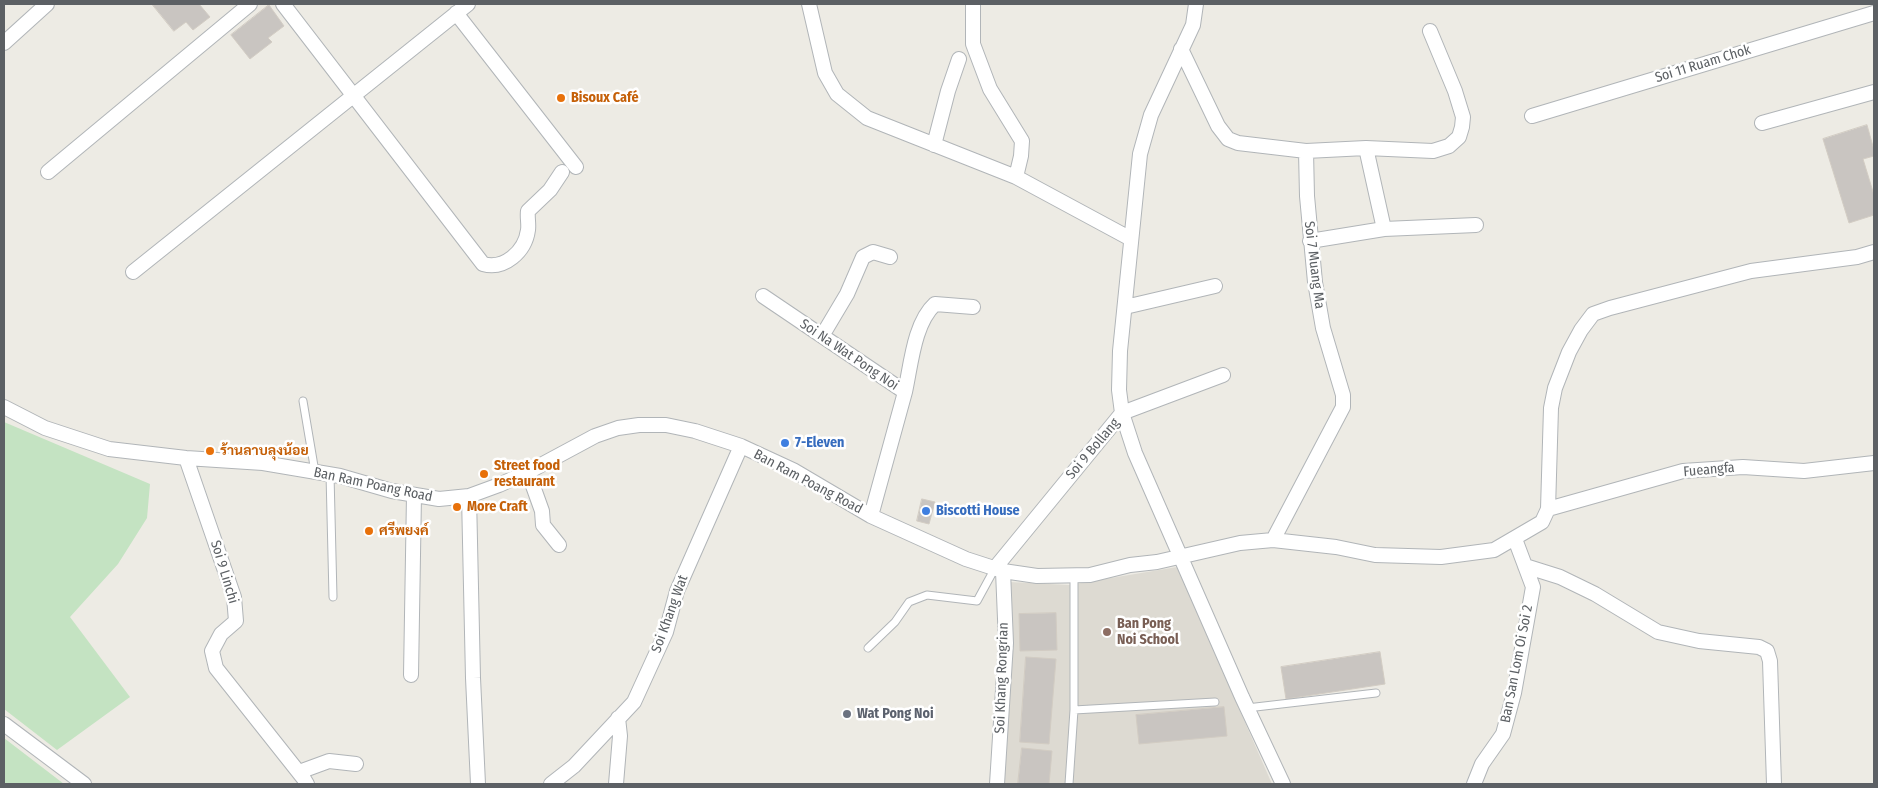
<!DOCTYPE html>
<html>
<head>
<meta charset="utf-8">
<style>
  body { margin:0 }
  #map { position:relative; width:1878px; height:788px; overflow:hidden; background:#edebe4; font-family:"Fira Sans Condensed",sans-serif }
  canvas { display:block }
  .frame { position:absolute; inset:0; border:5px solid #5c6064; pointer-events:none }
</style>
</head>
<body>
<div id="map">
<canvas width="1878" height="788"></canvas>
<div class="frame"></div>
</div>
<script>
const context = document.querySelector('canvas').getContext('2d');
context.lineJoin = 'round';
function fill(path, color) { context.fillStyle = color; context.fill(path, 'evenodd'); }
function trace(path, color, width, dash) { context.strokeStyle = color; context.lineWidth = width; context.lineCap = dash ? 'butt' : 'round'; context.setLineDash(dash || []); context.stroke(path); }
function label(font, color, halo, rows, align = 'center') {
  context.font = font + ' "Fira Sans Condensed",Sarabun,sans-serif'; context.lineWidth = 5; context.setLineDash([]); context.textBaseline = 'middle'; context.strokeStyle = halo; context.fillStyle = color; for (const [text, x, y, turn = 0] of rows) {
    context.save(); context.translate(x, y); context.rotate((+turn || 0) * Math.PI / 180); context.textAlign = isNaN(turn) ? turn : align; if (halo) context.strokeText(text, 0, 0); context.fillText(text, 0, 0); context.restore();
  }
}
fill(new Path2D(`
  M1177 567 1272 784H1001L1009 582 1069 585Z`), '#dddad2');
fill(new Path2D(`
  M4 422 150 484 147 518 118 564 70 617 130 697 57 750 4 709Z
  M4 738 64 784H4Z`), '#c4e3c2');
const building = new Path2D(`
  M152 4H199L210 17 193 30 186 22 174 31Z
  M269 5 284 26 268 38 272 42 250 59 231 35Z
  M1867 125 1874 150V156L1863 159 1874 195V215L1849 223 1823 139Z
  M922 499 935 502 929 524 917 521Z
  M1056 613 1057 650 1020 651 1019 614Z
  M1380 652 1385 684 1286 699 1281 667Z
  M1026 657 1056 659 1049 744 1020 742Z
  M1224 707 1227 736 1139 744 1136 715Z
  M1022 748 1052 751 1049 784H1018Z`);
fill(building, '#c9c5c1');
trace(building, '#d2ccc3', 1);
const service = new Path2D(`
  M303 401 315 472
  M330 474 333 597
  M1074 576V710L1215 702
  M868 648 895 622 909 602 927 595 977 601 995 568
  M1247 708 1376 693
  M1069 784 1074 710`);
const minor = new Path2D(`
  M283 4 483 264C504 270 525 252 528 230 529 224 527 217 528 211L550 190 562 172
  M809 4 825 73 837 94 867 118 1016 177 1131 239
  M973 4V44L990 89 1022 141 1021 156 1016 177
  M1196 4 1193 25 1151 115 1140 154 1120 351 1119 390 1122 413 1135 453 1242 697 1283 784
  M456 13 576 167
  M4 43 47 4
  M1181 49 1218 126 1228 139 1238 143 1306 151 1366 148 1433 151 1449 146 1459 137 1462 127 1463 117 1455 91 1430 31
  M1532 116 1874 13
  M1762 123 1874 92
  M934 145 948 91 959 59
  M48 172 250 4
  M1384 229 1476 225
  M1310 241 1384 229 1366 148
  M133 272 468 4
  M763 296 905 392 871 516
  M1125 307 1215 286
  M822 336 847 294 863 257 873 252 890 257
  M905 392C911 365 914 323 935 304L973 307
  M4 407 45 428 109 449 186 458 263 463 340 476 392 491 439 499 469 496 499 485 528 472 595 436 618 428 639 425H666L695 431 741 446 793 470 871 516 966 559 1003 571 1037 576 1090 575 1130 565 1157 562 1240 543 1273 540 1336 547 1375 555 1441 557 1494 550 1542 522 1548 509 1551 408 1555 388 1569 352 1581 330 1593 314 1610 308 1751 271 1857 257 1874 252
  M186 458 234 597 236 621 221 634 212 651 216 668 304 779 307 784
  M528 472 542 511 543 525 559 545
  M469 496 473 678 478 784
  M1548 509 1683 471 1743 467 1804 471 1874 463
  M1273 540 1343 407V395L1323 328 1315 282 1307 196 1306 151
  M1525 566 1560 577 1595 594 1658 632 1699 641 1759 647 1767 651 1770 661 1774 784
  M995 568 1122 413 1223 375
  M411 675 414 495
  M4 724 84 784
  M299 772 329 761 356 764
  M551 784 574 766 634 702 666 632 677 591 741 446
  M616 784 620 736 618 718
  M997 784 1006 643 1003 571
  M1474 784 1482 764 1503 734 1514 693 1533 587 1515 539`);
trace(service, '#b1b5b8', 9);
trace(minor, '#b1b5b8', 16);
trace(service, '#fff', 7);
trace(minor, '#fff', 14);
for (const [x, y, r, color] of [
  [561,98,5,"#e8710a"],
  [785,443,5,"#3f7fe0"],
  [210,451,5,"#e8710a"],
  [484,474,5,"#e8710a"],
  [457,507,5,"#e8710a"],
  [926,511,5,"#3f7fe0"],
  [369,531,5,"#e8710a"],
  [1107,632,5,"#8d6e63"],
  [847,714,5,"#6b7280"]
]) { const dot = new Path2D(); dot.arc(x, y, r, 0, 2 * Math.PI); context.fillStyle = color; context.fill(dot); trace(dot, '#fff', 2); }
label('14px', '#5c6064', '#fff', [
  ["Soi 11 Ruam Chok",1703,64,-17],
  ["Soi 7 Muang Ma",1314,265,83],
  ["Soi Na Wat Pong Noi",849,355,34],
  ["Soi 9 Bollang",1093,449,-50],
  ["Fueangfa",1709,470,-5],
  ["Ban Ram Poang Road",808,482,28],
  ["Ban Ram Poang Road",373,485,12],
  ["Soi 9 Linchi",224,572,73],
  ["Soi Khang Wat",670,614,-70],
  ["Ban San Lom Oi Soi 2",1517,664,-79],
  ["Soi Khang Rongrian",1002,678,-88]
]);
label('bold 14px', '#c56008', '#fff', [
  ["Bisoux Café",571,98],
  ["ร้านลาบลุงน้อย",220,451],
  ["Street food",494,466],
  ["restaurant",494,482],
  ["More Craft",467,507],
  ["ศรีพยงค์",379,531]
], 'left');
label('bold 14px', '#366cbe', '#fff', [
  ["7-Eleven",795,443],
  ["Biscotti House",936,511]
], 'left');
label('bold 14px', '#785e54', '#fff', [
  ["Ban Pong",1117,624],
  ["Noi School",1117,640]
], 'left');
label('bold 14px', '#5b616d', '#fff', [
  ["Wat Pong Noi",857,714]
], 'left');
</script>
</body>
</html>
